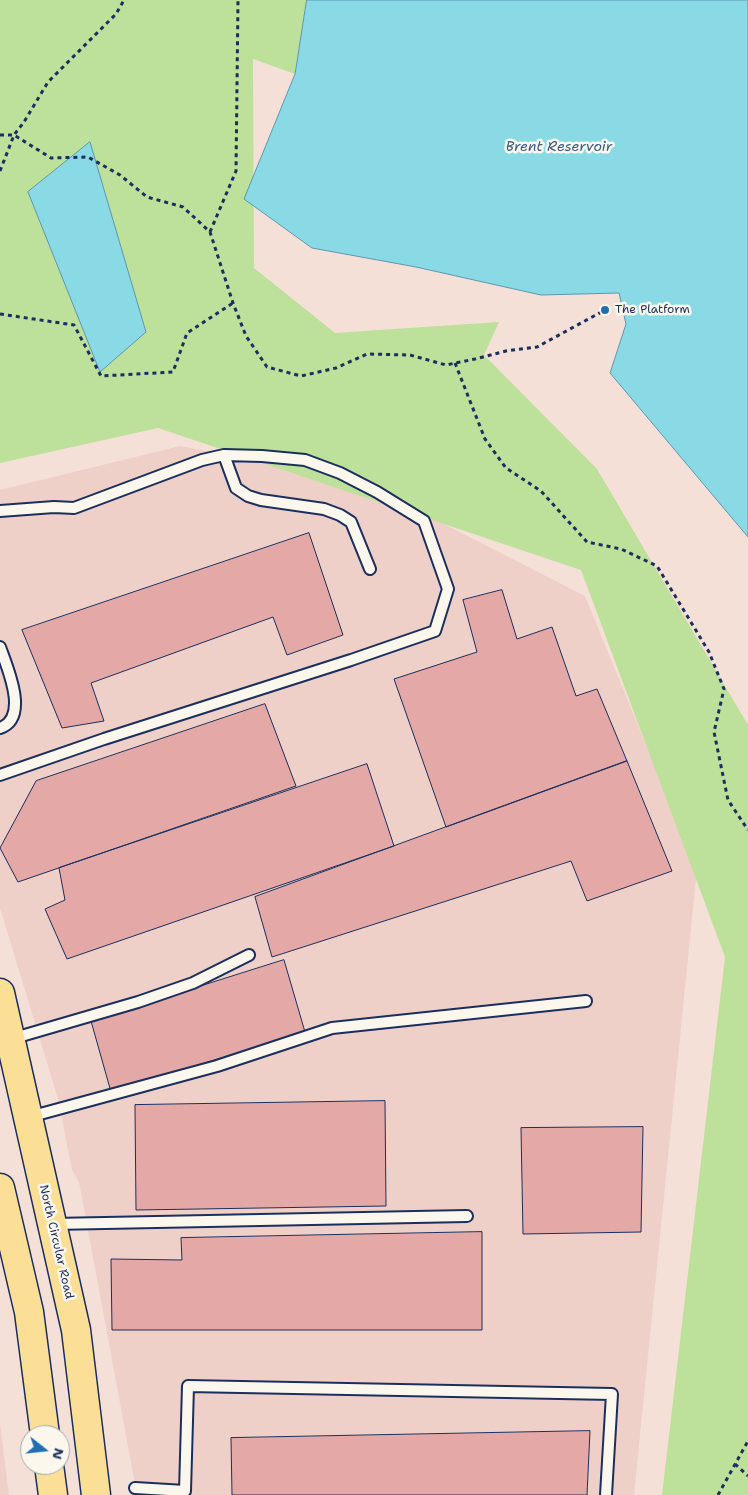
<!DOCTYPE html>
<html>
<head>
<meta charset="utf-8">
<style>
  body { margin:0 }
  #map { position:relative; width:748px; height:1495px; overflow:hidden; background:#f4e0d7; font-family:"Shantell Sans",sans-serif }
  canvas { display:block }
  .north { position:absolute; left:20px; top:1425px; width:50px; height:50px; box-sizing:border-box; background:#fbf7ec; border:1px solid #a1a7b3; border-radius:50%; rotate:106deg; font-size:14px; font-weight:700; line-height:20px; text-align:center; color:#1b2f5e }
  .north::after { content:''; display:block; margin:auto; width:18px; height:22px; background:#1f6fb2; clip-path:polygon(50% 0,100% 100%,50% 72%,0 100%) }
</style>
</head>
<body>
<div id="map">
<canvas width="748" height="1495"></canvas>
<div class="north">N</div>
</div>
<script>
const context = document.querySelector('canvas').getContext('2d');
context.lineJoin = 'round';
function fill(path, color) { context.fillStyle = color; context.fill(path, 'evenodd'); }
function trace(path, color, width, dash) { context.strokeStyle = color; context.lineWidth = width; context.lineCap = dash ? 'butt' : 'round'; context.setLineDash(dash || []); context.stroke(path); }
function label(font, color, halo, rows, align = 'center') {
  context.font = font + ' "Shantell Sans",sans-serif'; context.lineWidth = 5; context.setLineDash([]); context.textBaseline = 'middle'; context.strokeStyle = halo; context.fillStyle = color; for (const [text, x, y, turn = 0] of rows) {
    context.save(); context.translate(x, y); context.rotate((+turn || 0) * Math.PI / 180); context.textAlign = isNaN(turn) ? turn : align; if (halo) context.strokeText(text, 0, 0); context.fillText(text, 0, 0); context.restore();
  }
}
fill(new Path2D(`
  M180 446 358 480 585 596 697 869 634 1495H137L79 1182 72 1170 58 1099 0 908V490Z
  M0 1423 9 1495H0Z`), '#efd0c9');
fill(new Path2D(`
  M0 0H307L295 74 253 59 254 268 335 333 499 322 484 355 597 469 748 725V1495H662L725 957 581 570 158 428 0 463Z`), '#bde09b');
const water = new Path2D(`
  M307 0H748V537L610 373 626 324 619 293 541 295 416 267 312 248 244 199 295 74Z
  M90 142 146 332 100 372 28 192Z`);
fill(water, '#8adae6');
trace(water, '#5e96b0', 1);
const building = new Path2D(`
  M309 533 343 635 287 655 273 617 91 683 104 721 62 728 22 630Z
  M502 590 517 639 552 627 576 696 597 689 627 761 446 827 394 679 477 652 463 600Z
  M265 704 296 786 18 882 0 848 36 781Z
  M627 761 672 871 587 901 571 861 272 957 255 897Z
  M367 764 394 846 67 959 45 909 65 900 59 868Z
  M284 960 305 1032 111 1092 91 1021Z
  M385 1101 386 1206 136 1210 135 1105Z
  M643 1127 641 1232 523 1234 521 1128Z
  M482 1232V1330H112L111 1259 182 1260 181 1238Z
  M590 1431 587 1495H232L231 1438Z`);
fill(building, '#e4a9a7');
trace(building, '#1b2f5e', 1);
const service = new Path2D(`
  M224 455 236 488 248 496 261 500 324 509 340 515 351 522 370 569
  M0 511 54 507 74 508 202 460 224 455 262 456 305 460 340 473 377 492 424 521 448 589 435 631 351 660 104 739 0 775
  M0 647C7 667 30 718 0 728
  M11 1039 138 1002 193 983 249 955
  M29 1117 217 1066 332 1028 586 1001
  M53 1224 467 1216
  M135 1488 185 1491 188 1386 612 1394 606 1495`);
const trunk = new Path2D(`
  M0 993 76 1330 96 1495
  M0 1188 29 1312 45 1435
  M49 1465 53 1495`);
trace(service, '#1b2f5e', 14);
trace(trunk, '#1b2f5e', 31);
trace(new Path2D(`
  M0 135H14L51 158 88 157 120 175 147 197 183 207 210 232 233 303 246 336 267 367 301 376 336 368 367 354 410 355 446 365 475 359 506 351 537 347 605 310 602 312
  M0 171 14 135 24 122 48 82 116 14 124 0
  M210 232 236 171 238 0
  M0 314 74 325 101 376 173 372 187 333 233 303
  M455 363 485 439 506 468 541 491 587 542 621 549 657 566 709 652 724 689 714 732 728 800 748 830
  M735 1464 748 1476
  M718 1495 748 1441`), '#1b2f5e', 3, [4, 4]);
trace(service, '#fbf7ec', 10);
trace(trunk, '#fbdf96', 28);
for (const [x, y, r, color] of [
  [605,310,5,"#1f6fb2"]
]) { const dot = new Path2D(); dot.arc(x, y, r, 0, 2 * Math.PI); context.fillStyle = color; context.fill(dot); trace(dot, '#fbf7ec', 2); }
label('12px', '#1b2f5e', '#fbf7ec', [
  ["The Platform",615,310]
], 'left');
label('12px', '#1b2f5e', '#fbf7ec', [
  ["North Circular Road",56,1242,77]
]);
label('italic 14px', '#375a80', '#fbf7ec', [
  ["Brent Reservoir",559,147]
]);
</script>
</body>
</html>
